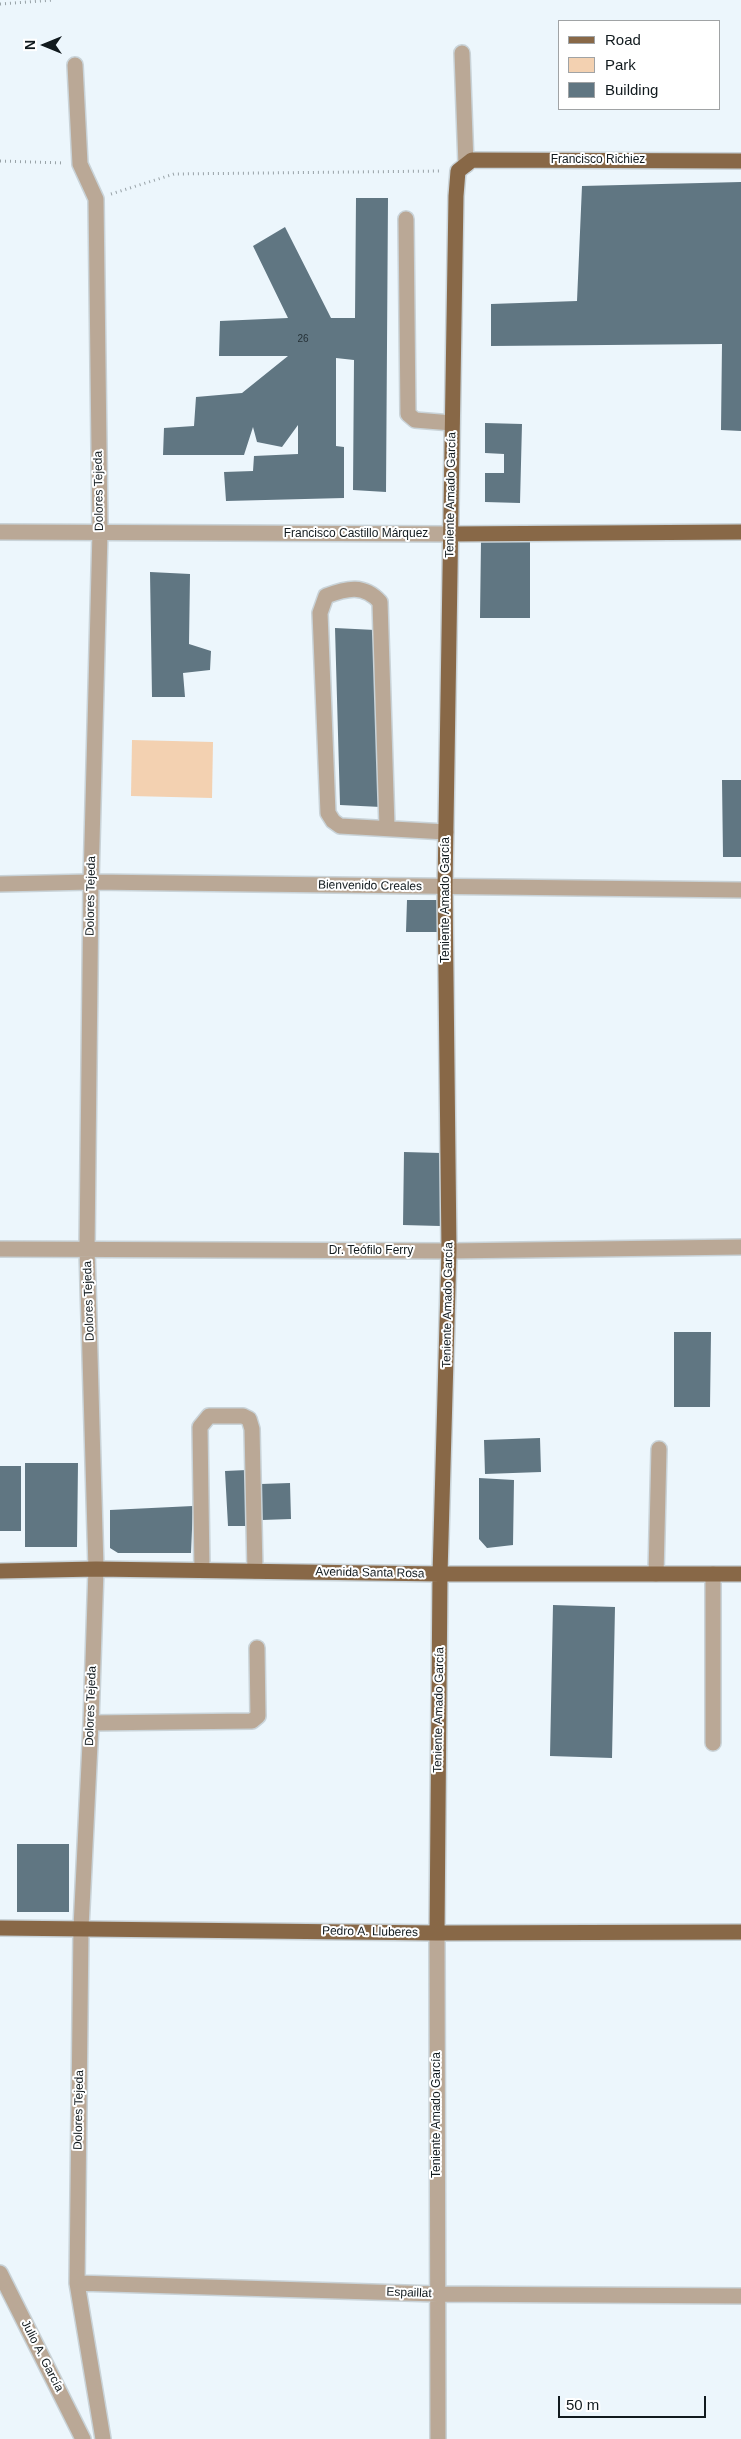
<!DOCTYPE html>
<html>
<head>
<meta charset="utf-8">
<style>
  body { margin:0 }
  #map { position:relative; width:741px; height:2439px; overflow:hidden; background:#ecf6fc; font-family:Arial,sans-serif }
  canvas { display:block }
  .legend { position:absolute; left:558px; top:20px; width:162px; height:90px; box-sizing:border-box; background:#fff; border:1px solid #a0a3a5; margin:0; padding:6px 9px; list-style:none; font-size:15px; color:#111a1e }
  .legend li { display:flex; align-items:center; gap:10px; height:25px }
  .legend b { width:25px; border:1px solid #a0a3a5 }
  .north { position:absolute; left:20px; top:20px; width:50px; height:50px; -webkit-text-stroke:4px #fff; paint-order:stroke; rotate:270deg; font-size:14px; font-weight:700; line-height:20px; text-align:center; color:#111a1e }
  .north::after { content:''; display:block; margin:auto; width:18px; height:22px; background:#111a1e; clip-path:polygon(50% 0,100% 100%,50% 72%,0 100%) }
  .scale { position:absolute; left:558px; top:2396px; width:148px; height:22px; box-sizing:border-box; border:2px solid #111a1e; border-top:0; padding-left:6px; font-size:15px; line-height:18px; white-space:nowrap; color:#111a1e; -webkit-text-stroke:4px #fff; paint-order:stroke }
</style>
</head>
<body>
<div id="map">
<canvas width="741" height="2439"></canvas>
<ul class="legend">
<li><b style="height:6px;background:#886847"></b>Road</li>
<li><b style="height:14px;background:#f3d1b1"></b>Park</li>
<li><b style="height:14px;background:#607682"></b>Building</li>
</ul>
<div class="north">N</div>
<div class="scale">50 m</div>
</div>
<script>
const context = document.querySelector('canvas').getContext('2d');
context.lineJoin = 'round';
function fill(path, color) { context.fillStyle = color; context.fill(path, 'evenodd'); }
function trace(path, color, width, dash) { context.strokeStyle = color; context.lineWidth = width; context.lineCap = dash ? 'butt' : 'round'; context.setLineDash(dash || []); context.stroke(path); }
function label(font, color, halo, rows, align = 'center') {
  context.font = font + ' Arial,sans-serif'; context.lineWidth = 4; context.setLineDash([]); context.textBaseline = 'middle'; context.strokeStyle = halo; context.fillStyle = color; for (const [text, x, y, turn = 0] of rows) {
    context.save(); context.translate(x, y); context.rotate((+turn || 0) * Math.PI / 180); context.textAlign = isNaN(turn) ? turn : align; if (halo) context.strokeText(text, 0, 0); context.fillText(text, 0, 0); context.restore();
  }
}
fill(new Path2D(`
  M132 740 213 742 212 798 131 796Z`), '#f3d1b1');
fill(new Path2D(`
  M741 182V431L721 430 722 344 491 346V304L577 301 582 186Z
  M356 198H388L386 492 353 490 354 360 336 358V446L344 447V498L226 501 224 472 253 471 254 456 298 454V425L282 447 257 442 253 427 244 455H163L164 428 194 426 196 397 242 393 288 356H219L220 321 288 318 253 246 285 227 331 318H355Z
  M485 423 522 424 520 503 485 502V473H504V454L485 453Z
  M481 541 530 542V618H480Z
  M150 572 190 574 189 644 211 651 210 670 183 673 185 697H152Z
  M335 628 375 630 381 807 340 805Z
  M722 780H741V857H723Z
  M407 900H439V932H406Z
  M404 1152 441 1153 440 1226 403 1225Z
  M674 1332H711L710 1407H674Z
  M540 1438 541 1472 485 1474 484 1440Z
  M25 1463H78L77 1547H25Z
  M0 1466H21V1531H0Z
  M247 1470 250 1526H228L225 1471Z
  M479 1478 514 1480 513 1545 487 1548 479 1539Z
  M290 1483 291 1519 262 1520 261 1484Z
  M193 1506 191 1553H118L110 1548V1510Z
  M553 1605 615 1607 612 1758 550 1756Z
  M17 1844H69V1912H17Z`), '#607682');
const minor = new Path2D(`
  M462 53 466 165
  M75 65 80 164 96 199 100 532 91 882 87 1249 96 1569 91 1723 81 1928 77 2283 103 2439
  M406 219 408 414 415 420 452 423
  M0 532 451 534
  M387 827 380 602C364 584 347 588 326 596L320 613 328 813 333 821 340 826 446 832
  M0 884 91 882 741 890
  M0 1249 449 1251 741 1247
  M202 1570 200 1427 209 1416H243L249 1419 252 1429 255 1571
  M656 1574 659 1449
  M91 1723 252 1721 258 1716 257 1648
  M713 1743V1574
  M437 1933 438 2439
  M0 2273 83 2439
  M77 2283 437 2294 741 2296`);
const major = new Path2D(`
  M451 534 741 532
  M0 1571 96 1569 440 1574H741
  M0 1928 437 1933 741 1932
  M437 1933 440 1574 449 1251 445 887 456 196 458 171 472 160 741 161`);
trace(minor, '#c9d3d8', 18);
trace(major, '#c9d3d8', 18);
trace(new Path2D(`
  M0 4 54 0
  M0 161 64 163
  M111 194 174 174 441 171`), '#98a2a7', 3, [1, 4]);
trace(minor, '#baa896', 15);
trace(major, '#886847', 15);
label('10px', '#253137', null, [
  ["26",303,339]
]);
label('12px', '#111a1e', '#fff', [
  ["Francisco Richiez",598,160],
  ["Dolores Tejeda",99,491,-91],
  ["Teniente Amado García",451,495,-89],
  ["Francisco Castillo Márquez",356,534],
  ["Bienvenido Creales",370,886,1],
  ["Dolores Tejeda",91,896,-89],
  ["Teniente Amado García",446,900,-90],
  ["Dr. Teófilo Ferry",371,1251],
  ["Dolores Tejeda",89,1301,-92],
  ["Teniente Amado García",448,1305,-89],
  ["Avenida Santa Rosa",370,1573,1],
  ["Dolores Tejeda",91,1706,-88],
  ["Teniente Amado García",439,1710,-89],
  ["Pedro A. Lluberes",370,1932,1],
  ["Dolores Tejeda",79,2110,-89],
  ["Teniente Amado García",437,2115,-90],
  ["Espaillat",409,2293,2],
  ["Julio A. García",42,2356,63]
]);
</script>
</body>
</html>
